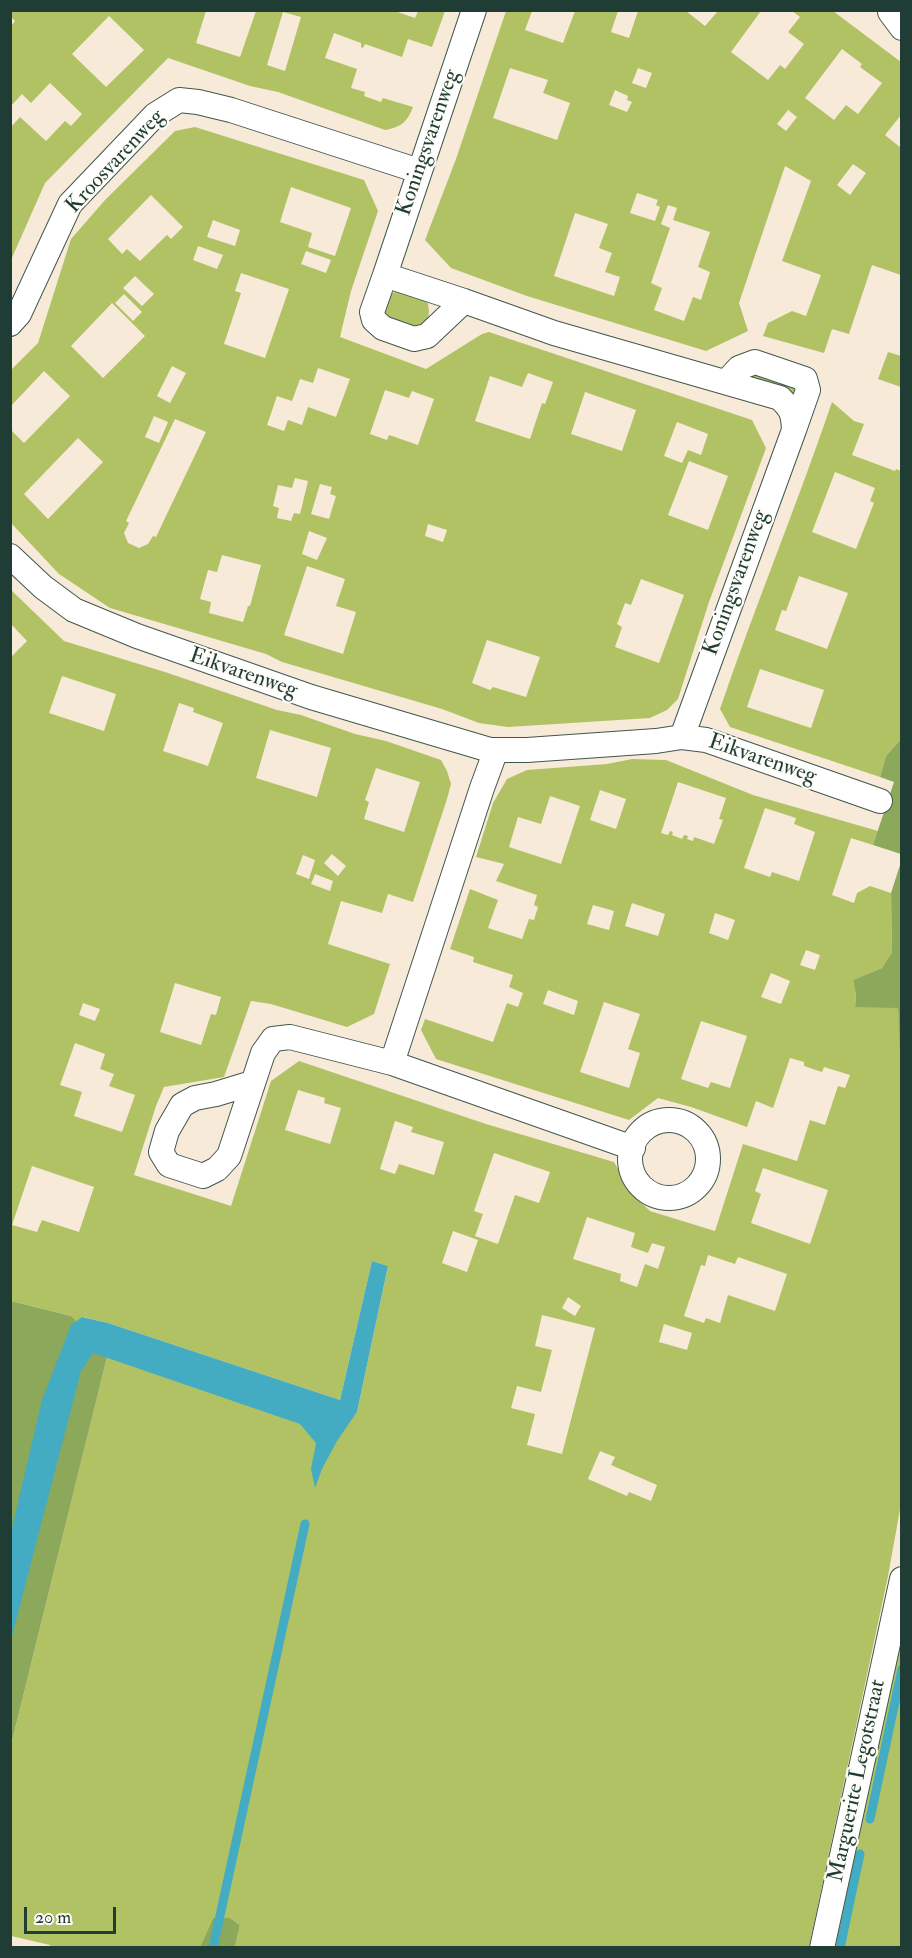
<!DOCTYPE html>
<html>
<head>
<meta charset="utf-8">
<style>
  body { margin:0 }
  #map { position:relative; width:912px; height:1958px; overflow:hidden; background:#f8ead8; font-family:"IM FELL Double Pica",serif }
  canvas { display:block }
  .frame { position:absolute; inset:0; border:12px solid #1f3d34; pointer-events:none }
  .scale { position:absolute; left:24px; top:1907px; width:92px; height:27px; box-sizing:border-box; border:3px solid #1f3d34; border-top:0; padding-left:8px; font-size:18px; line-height:21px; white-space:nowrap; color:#1f3d34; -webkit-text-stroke:4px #fdfcf7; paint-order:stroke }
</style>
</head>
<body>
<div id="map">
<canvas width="912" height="1958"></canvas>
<div class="frame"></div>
<div class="scale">20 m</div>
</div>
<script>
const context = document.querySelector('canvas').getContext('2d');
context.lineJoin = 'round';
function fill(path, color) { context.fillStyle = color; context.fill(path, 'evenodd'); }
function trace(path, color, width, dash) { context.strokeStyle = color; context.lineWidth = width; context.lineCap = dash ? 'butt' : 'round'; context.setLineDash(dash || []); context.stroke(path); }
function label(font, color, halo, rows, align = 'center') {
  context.font = font + ' "IM FELL Double Pica",serif'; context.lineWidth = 4.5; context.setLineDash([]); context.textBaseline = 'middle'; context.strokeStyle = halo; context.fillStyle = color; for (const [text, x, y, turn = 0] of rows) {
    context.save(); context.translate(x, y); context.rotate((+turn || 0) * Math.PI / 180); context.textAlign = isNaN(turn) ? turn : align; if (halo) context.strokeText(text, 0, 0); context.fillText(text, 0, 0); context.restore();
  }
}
fill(new Path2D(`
  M392 10 415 18 418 11H445L432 47 408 39 402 57 365 44 363 48 361 47V43L334 33 325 58 357 69 351 88 365 92 364 96 381 102 383 98 413 107C407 122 402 127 385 130L278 92 250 86 168 58 45 183 11 260V127L20 117 46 141 65 121 71 126 82 114 50 83 31 103 22 94 11 106V26L15 21 11 17V11H206L196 43 240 57 256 11ZM283 12 301 17 285 71 267 65ZM109 16 144 50 106 87 72 54Z
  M506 11H532L525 30 563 43 575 11H618L611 32 629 38 638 11H686L705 26 718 11H761L731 52 768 80 780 65 785 69 804 44 788 32 800 17 792 11H833L901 62V115L885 135 901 148V275L872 265 849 334 832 329 824 353 763 336 768 323 792 311 806 316 821 275 782 261 811 181 785 166 739 303 748 331 706 351 527 296 451 268 425 240 456 159ZM842 49 862 64 860 67 882 83 858 114 846 105 834 120 805 98ZM510 68 548 80 543 93 570 103 557 140 493 118ZM638 68 652 73 646 88 632 83ZM615 90 628 96 627 100 632 102 627 112 609 105ZM788 110 797 117 786 131 777 124ZM853 164 866 173 850 195 837 185ZM637 193 658 200 656 205 660 207 655 221 630 213ZM668 205 677 208 673 220 710 232 698 267 710 272 701 300 693 297 684 321 654 310 662 288 651 283 670 228 661 224ZM575 213 608 224 599 248 612 253 605 272 620 277 614 296 554 276Z
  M195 127 364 180 378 211 351 291 340 337 426 369 482 334 489 332 752 420 766 448 709 602 678 699 667 710 650 718 508 727 479 723 442 709 282 662 266 654 110 608 59 574 11 523V430L24 443 70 396 44 371 11 406V370L38 343 71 239 105 200 175 131ZM291 187 351 208 335 256 308 247 312 233 280 222ZM151 195 183 227 171 239 167 235 140 261 127 249 122 254 108 239ZM213 220 240 230 235 246 207 237ZM198 246 223 255 217 269 193 260ZM306 251 331 260 326 273 301 264ZM241 273 289 289 265 358 224 344 241 293 235 291ZM135 276 154 294 142 306 123 288ZM124 294 142 312 133 321 115 303ZM112 303 145 336 103 378 71 346ZM172 366 186 373 170 403 157 396ZM318 368 350 379 336 417 308 407 302 425 288 420 284 431 267 425 277 396 292 401 300 379 313 383ZM528 373 553 382 545 404 542 403 530 439 475 421 490 376 522 387ZM385 390 409 398 412 391 434 399 418 445 389 435 387 440 370 434ZM585 392 636 410 622 451 571 434ZM154 416 168 422 159 443 145 437ZM175 419 206 432 156 537 153 536 148 544 139 548 128 543 124 533 129 523 126 521ZM677 422 708 434 701 455 688 450 682 463 664 456ZM78 438 103 462 48 519 24 494ZM689 461 728 476 708 530 668 515ZM295 478 308 481 300 514 294 513 291 521 277 518 279 508 273 506 278 485 292 488ZM320 484 332 487 330 494 336 496 329 519 311 514ZM428 524 447 530 443 542 425 536ZM309 531 327 538 317 560 302 554ZM222 555 261 565 250 606H248L243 622 209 613 211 602 200 599 208 570 217 572ZM307 566 345 579 336 606 356 612 343 654 284 635ZM641 579 684 595 659 663 615 647 622 627 617 624 625 603 631 605ZM487 640 540 657 526 697 493 687 490 690 472 683Z
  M401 290 427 301C439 338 392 326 385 315 383 312 383 309 382 305 387 296 390 293 401 290Z
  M888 352 901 356V387L878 379Z
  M748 370 797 385 796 394 792 396 747 378Z
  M832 402 854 421 864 424 852 455 895 471 896 469 901 471V739L886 756 880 777 730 727 720 709C755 606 797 505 832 402ZM835 472 875 488 870 501 874 503 856 549 812 532ZM799 576 848 593 827 649 775 630 782 610 786 611ZM760 669 824 690 811 728 747 707Z
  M10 589 64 641 165 672 277 710 301 715 355 734 386 741 441 760 447 771 451 784 447 799 413 902 388 894 382 913 341 901 328 944 390 964 374 1014 347 1027 271 1004 251 1001 224 1077 164 1087 156 1106 134 1175 231 1206 271 1081 299 1061 486 1124 614 1162 633 1195 650 1211 715 1231 743 1144 797 1161 810 1120 825 1125 838 1086 845 1088 850 1075 824 1067 822 1072 804 1066V1062L790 1058 773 1108 756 1101 747 1127 691 1107 658 1098 629 1120 436 1059 421 1030 425 1019 493 1042 507 1003 518 1007 523 993 509 987 513 975 473 962 474 957 450 949 470 889 498 900 488 928 522 939 529 919 534 920 538 907 534 905 537 895 496 881 504 864 476 857 493 803 507 779 527 770 607 764 632 759 666 760 753 795 878 831 873 845 851 838 832 895 854 903 857 893 870 886 891 893 892 952 882 968 853 980 856 995 855 1007H898L902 1073 901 1504 888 1576 809 1947H235L240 1925 230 1918H213L200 1947H50V1945L11 1936V1745L108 1353 349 1422 357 1412 388 1266 372 1261 340 1400 108 1323 83 1317 71 1325V1316L11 1301 10 658 27 641 11 624ZM62 676 116 694 104 731 49 713ZM179 703 194 708 193 712 223 723 208 766 163 751ZM270 730 331 748 317 797 256 778ZM376 768 420 782 404 832 364 819 369 802 365 800ZM678 782 726 798 719 819 723 820 714 844 694 837 693 841 687 839 688 836 684 835 682 839 672 835 673 832 670 831 668 835 661 833ZM600 790 626 799 616 829 590 820ZM550 796 580 806 561 864 509 847 518 817 541 824ZM765 808 796 818 794 824 815 832 799 881 772 872 770 877 744 868ZM332 854 346 866 338 876 324 863ZM303 855 315 860 309 879 296 874ZM315 874 333 881 330 891 311 884ZM632 903 665 914 658 936 625 926ZM593 905 614 911 609 930 587 924ZM715 913 735 920 728 940 709 933ZM806 950 820 955 815 970 800 965ZM771 973 790 981 781 1004 761 997ZM175 983 221 997 216 1015 211 1014 201 1045 160 1032ZM548 990 578 1001 574 1015 543 1004ZM604 1002 640 1014 628 1049 640 1053 629 1088 580 1072ZM83 1003 100 1009 95 1021 79 1015ZM701 1021 747 1036 730 1088 711 1082 708 1088 681 1079ZM75 1043 105 1054 100 1069 114 1074 109 1086 135 1095 122 1132 74 1116 82 1092 60 1085ZM298 1090 325 1098 324 1103 341 1108 330 1144 285 1130ZM395 1121 413 1127 411 1132 444 1142 434 1175 399 1164 395 1174 380 1169ZM494 1153 550 1172 539 1203 515 1195 498 1244 475 1236 483 1214 474 1211ZM32 1166 94 1187 79 1232 42 1220 37 1232 12 1225ZM763 1168 828 1190 810 1244 751 1223 761 1194 755 1191ZM587 1217 635 1233 631 1247 648 1253 652 1243 665 1247 658 1269 645 1264 637 1287 620 1281 621 1274 573 1259ZM453 1231 478 1240 467 1272 442 1263ZM708 1255 735 1264 738 1257 787 1274 775 1311 728 1295 720 1323 706 1318 704 1323 684 1316 701 1265 705 1266ZM568 1297 581 1306 575 1316 562 1308ZM542 1315 595 1328 562 1454 527 1445 535 1414 511 1408 517 1386 541 1392 552 1350 535 1346ZM664 1324 692 1333 687 1350 659 1342ZM600 1451 615 1457 611 1465 657 1485 651 1501 629 1492 627 1496 588 1479Z
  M901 1642V1947L834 1948Z`), '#b1c265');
fill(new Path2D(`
  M901 739V854L873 845 894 782 880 777 886 756Z
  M901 862V1073L898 1008 855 1007 856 995 853 980 882 968 892 952 891 893Z
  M11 1301 71 1316 108 1353 11 1745Z
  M213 1918H230L240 1925 235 1947H200Z`), '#8ca85a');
fill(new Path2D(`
  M372 1261 388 1266 357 1412 337 1441 322 1469 315 1488 311 1469 316 1443 300 1424 93 1353 81 1371 11 1640V1532L42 1400 71 1325 82 1317 108 1323 340 1400Z`), '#43acc3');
trace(new Path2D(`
  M870 1819 902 1669
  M213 1948 305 1524
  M840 1948 860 1854`), '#43acc3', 9);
const minor = new Path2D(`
  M474 10 385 275 464 301 554 333 780 398C792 410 793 413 794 430L682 737
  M890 12 902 28
  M385 275 372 312 374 320 383 328 414 339 427 336 464 301
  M10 324 19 314 70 204 155 115 179 100 198 102 231 110 419 171
  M726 382 739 368 755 362 805 379 808 390 794 430
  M10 556 43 587 74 610 137 636 311 697 490 750H527L656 741 682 737 706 740 880 801
  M392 1063 482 788 496 750
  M252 1083 216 1094 195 1098 182 1105 167 1131 161 1152 169 1165 203 1176 217 1169 229 1156 263 1053 273 1039 290 1037 392 1063 633 1148
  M630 1159a39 39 0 1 1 78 0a39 39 0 1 1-78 0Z
  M822 1948 902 1579`);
trace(minor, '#40574d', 26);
trace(minor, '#fff', 24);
label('22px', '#1f3d34', '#fdfcf7', [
  ["Koningsvarenweg",429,143,-71],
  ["Kroosvarenweg",116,162,-47],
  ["Koningsvarenweg",737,583,-70],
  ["Eikvarenweg",243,674,19],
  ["Eikvarenweg",762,760,19],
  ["Marguerite Legotstraat",858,1781,-78]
]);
</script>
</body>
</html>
